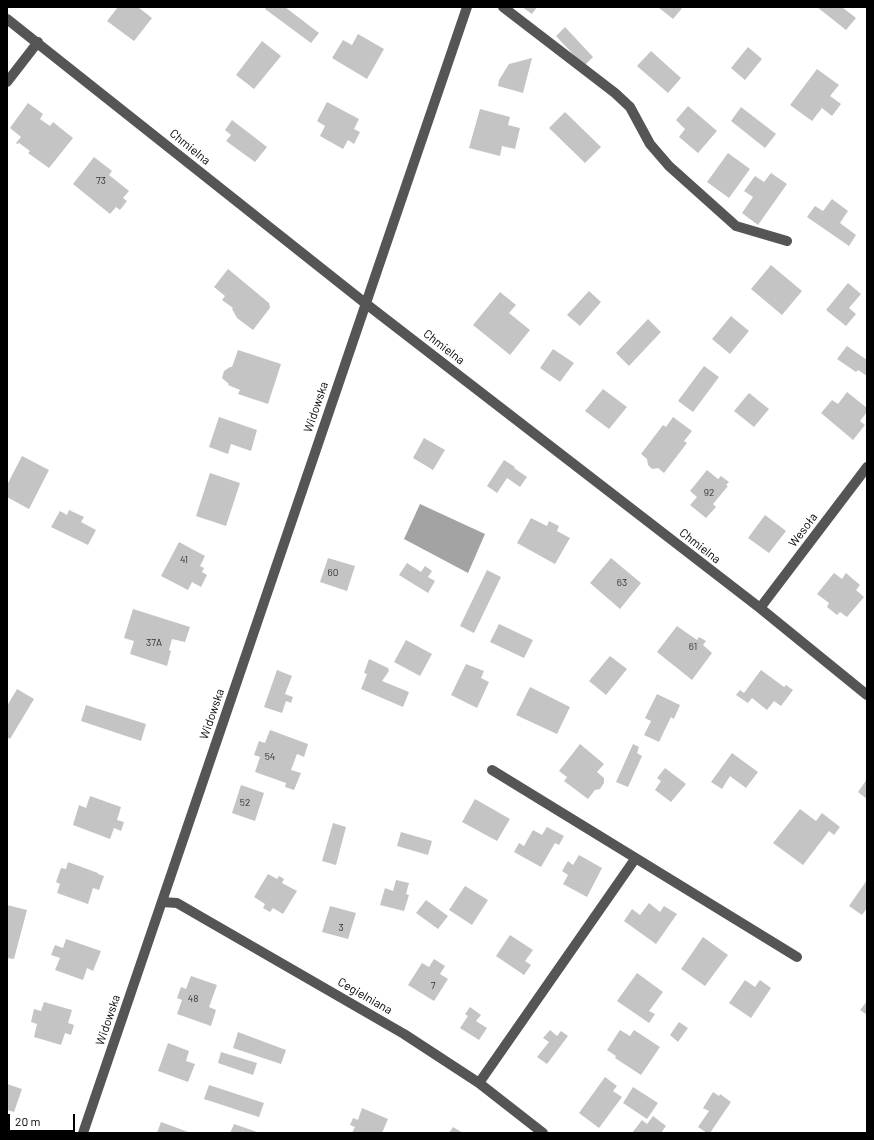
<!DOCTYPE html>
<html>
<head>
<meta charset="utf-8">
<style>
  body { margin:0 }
  #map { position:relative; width:874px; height:1140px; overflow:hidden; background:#fff; font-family:Barlow,sans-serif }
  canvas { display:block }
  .frame { position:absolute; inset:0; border:8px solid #000; pointer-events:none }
  .scale { position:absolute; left:8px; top:1114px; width:67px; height:18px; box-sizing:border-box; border:2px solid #000; border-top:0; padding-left:5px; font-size:12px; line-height:14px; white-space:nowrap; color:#000; -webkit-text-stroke:3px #fff; paint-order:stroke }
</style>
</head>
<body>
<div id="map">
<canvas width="874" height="1140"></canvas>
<div class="frame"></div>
<div class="scale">20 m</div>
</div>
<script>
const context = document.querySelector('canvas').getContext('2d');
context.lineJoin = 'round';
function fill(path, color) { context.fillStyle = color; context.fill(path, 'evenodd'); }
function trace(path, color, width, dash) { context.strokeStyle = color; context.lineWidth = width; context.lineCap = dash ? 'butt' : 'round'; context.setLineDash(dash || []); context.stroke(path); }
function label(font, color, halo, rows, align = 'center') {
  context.font = font + ' Barlow,sans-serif'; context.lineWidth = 3; context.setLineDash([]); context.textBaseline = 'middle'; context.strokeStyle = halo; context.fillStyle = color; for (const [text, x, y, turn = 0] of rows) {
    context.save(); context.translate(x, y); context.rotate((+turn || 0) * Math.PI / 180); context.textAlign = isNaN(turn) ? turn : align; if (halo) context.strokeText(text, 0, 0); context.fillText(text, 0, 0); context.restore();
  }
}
fill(new Path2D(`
  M420 504 485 534 468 573 404 539Z`), '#a3a3a3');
fill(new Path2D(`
  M118 7H138L152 18 134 41 107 21Z
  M267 7H285L319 33 311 43 265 9Z
  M522 7H537L532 14Z
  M658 7H683L673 19Z
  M817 7H842L856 18 846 30Z
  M565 27 593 57 584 66 556 36Z
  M358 34 384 49 367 79 332 58 343 40 352 45Z
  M262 41 281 56 254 89 236 75Z
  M748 47 762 59 745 80 731 68Z
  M651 51 681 78 668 93 637 66Z
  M532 58 523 93 498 86 499 80 509 64Z
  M817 69 839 85 830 96 841 104 832 116 822 108 812 121 790 105Z
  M327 102 359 119 354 129 360 132 354 144 348 140 343 149 320 136 325 126 317 121Z
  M28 103 43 114 40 119 50 126 53 122 73 138 49 168 28 153 30 151 19 143 17 144 16 143 21 137 10 128Z
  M688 106 717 131 698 153 679 137 685 129 676 120Z
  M741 107 776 134 765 148 731 121Z
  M480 109 510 117 508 125 520 128 515 149 502 146 500 156 469 148Z
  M565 112 601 147 585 163 549 128Z
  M232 120 267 147 255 162 226 141 231 135 225 130Z
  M728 153 750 169 729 198 707 182Z
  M94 157 112 171 109 175 129 191 123 198 127 201 120 210 116 207 110 214 73 184Z
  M771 173 787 184 758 225 742 213 753 197 744 191 755 176 764 182Z
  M832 199 848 211 840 223 856 235 849 246 807 217 815 206 823 211Z
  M771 265 802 291 782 315 751 289Z
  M228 269 269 303 270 308 253 330 237 318 232 309 233 308 222 300 225 296 214 287Z
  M848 283 861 294 849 308 856 314 846 326 826 310Z
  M589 291 601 302 580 326 567 315Z
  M500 292 516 305 509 313 530 330 510 355 473 325Z
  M731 316 749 331 730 354 712 339Z
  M648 319 661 332 629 366 616 353Z
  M847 346 867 360V376L858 370 856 372 837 359Z
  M553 349 574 363 560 382 540 368Z
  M238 350 281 364 268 404 238 394 240 390 228 385 229 384 222 378 224 371 230 367H232Z
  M704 366 719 377 693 412 678 401Z
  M603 389 627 407 609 429 585 411Z
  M847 392 867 408V412L860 421 865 425 853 440 821 413 832 400 838 404Z
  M749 393 769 409 754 427 734 411Z
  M219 417 257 430 251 451 231 444 228 454 209 447Z
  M673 417 692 431 684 441 687 443 664 473 658 468 652 469 648 465 647 459 641 454 663 425 666 427Z
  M424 438 445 450 433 470 413 458Z
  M22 456 49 470 29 509 7 497V485Z
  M504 460 515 467 514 468 527 477 520 487 507 478 497 493 487 486Z
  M707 470 718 479 721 476 729 482 726 485 728 486 713 504 716 507 706 518 690 505 697 497 690 491Z
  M210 473 240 483 226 526 196 516Z
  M69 510 84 517 81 522 96 530 88 545 51 527 60 511 67 515Z
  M765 515 786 531 769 553 748 538Z
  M531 518 547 526 549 521 559 526 557 531 570 538 555 564 517 543Z
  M179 542 205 556 200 566 204 568 202 572 207 575 201 587 192 582 188 590 161 576Z
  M328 558 355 566 347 591 320 582Z
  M611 558 641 583 620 609 590 583Z
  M407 563 421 572 425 566 432 571 428 577 435 581 428 593 399 575Z
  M487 570 501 577 474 633 460 626Z
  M834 573 842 579 846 573 860 585 856 590 864 597 847 617 840 612 837 615 827 607 829 603 817 594Z
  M133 609 190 627 185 642 172 639 169 650 171 651 167 666 130 654 134 641 124 638Z
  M499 624 533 640 524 658 490 642Z
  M677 626 697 640 699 637 706 641 703 645 712 653 692 680 657 652Z
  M406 640 432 654 420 676 394 662Z
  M610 656 627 669 606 695 589 681Z
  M369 659 388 668 389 671 382 681 409 692 403 707 361 689 367 674 364 673Z
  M466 664 484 671 481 678 489 682 477 708 451 695Z
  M277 670 292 676 285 694 293 697 291 703 286 701 282 713 264 707Z
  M761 670 784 687 786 685 793 690 781 706 774 701 767 710 752 698 748 703 736 695 740 690 744 693Z
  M530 687 570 707 557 734 516 715Z
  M17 689 34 699 10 739 7 737V706Z
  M657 694 680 705 674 719 671 717 659 742 644 735 651 721 645 718Z
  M86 705 146 724 141 741 81 721Z
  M270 730 308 744 304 757 297 754 291 770 301 773 294 790 285 787 286 783 255 772 260 757 254 755 259 741 265 743Z
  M580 744 604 764 597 772 604 778V783L600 789 595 790 588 799 564 781 567 777 559 771Z
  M633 744 639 747 637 753 642 756 628 787 616 782Z
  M732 753 758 772 746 788 730 776 722 789 711 782Z
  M665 768 686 784 671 802 655 790 661 781 657 778Z
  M867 779V799L858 792Z
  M241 785 264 793 255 821 232 813Z
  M90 796 121 807 117 820 124 822 121 831 114 828 110 839 73 825 79 805 86 808Z
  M475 799 510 819 497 841 462 822Z
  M800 809 816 821 822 813 840 827 834 835 829 831 803 865 773 843Z
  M333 823 346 827 336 865 322 861Z
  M547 827 564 836 559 845 555 843 541 867 514 852 519 843 524 846 533 830 542 835Z
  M401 832 432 841 428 855 397 846Z
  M579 855 602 868 587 897 563 884 568 875 562 871 568 861 573 865Z
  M68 862 98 873V874L104 876 99 890 93 888 88 904 57 893 60 884 56 882 61 868 66 869Z
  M268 874 277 879 279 876 284 879 282 883 297 891 283 914 273 908 270 912 263 908 265 904 254 897Z
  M396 880 409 883 406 894 409 895 404 911 380 905 385 888 393 891Z
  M867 880V908L862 915 849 906Z
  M465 886 488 900 472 925 449 910Z
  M426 900 448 916 438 929 416 913Z
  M649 903 660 912 664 906 677 914 656 944 624 921 632 909 640 915Z
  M7 905 27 910 14 959 7 958Z
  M330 906 356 913 348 939 322 932Z
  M510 935 533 950 525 961 531 965 524 975 496 956Z
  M703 937 728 955 705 986 681 969Z
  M66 939 101 951 93 971 87 968 83 980 55 970 60 958 51 955 55 945 63 948Z
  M434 959 445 966 440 974 448 979 434 1001 408 985 422 963 429 967Z
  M637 973 663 992 649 1011 655 1014 649 1023 617 1001Z
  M191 976 217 985 209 1007 216 1010 211 1026 177 1014 182 1000 177 998 181 987 186 989Z
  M745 980 755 987 760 980 771 988 751 1018 729 1003Z
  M867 1001V1015L860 1010Z
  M44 1002 72 1010 68 1023 74 1025 71 1035 65 1033 61 1045 34 1037 37 1024 31 1022 34 1009 41 1011Z
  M470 1007 481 1015 476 1021 487 1028 479 1040 460 1028 468 1016 465 1014Z
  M679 1022 688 1028 678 1042 670 1035Z
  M550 1030 557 1036 561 1031 568 1036 547 1064 537 1057 549 1042 543 1038Z
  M620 1030 630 1036 634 1030 660 1047 641 1075 615 1058 616 1056 607 1050Z
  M238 1032 286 1050 281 1064 233 1048Z
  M168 1043 189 1051 186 1061 195 1064 188 1082 158 1071Z
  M221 1052 257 1063 253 1075 218 1063Z
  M605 1077 617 1086 613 1091 622 1097 599 1128 579 1113Z
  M7 1084 22 1089 14 1112 7 1110Z
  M209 1085 264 1103 259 1117 204 1099Z
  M633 1087 658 1103 647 1119 623 1103Z
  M713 1092 719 1096 720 1094 731 1102 710 1133H707L698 1127 709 1111 703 1108Z
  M362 1108 388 1119 382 1133H352L355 1127 350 1125 353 1118 358 1120Z
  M653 1116 666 1126 661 1133H632L642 1120 647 1124Z
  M161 1122 191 1133H157Z
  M234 1124 260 1133H230Z
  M453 1127 463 1133H449Z`), '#c4c4c4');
trace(new Path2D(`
  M503 7 615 93 630 107 650 144 669 166 736 226 787 241
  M7 19 365 303 760 608 867 695
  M7 82 38 42
  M760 608 867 467
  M492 770 797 957
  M162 902 177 903 404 1034 479 1083 543 1133
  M479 1083 635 859
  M83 1133 467 7`), '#555', 10);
label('10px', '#313131', null, [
  ["73",101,181],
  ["92",709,493],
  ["41",184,560],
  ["60",333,573],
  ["63",622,583],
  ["37A",154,643],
  ["61",693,647],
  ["54",270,757],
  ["52",245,803],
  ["3",341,928],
  ["7",433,986],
  ["48",193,999]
]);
label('12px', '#000', '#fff', [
  ["Chmielna",190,147,39],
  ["Chmielna",444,347,38],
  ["Widowska",316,407,-71],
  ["Wesoła",803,530,-53],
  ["Chmielna",700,546,38],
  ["Widowska",212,714,-71],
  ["Cegielniana",365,996,30],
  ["Widowska",108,1020,-71]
]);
</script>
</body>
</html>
